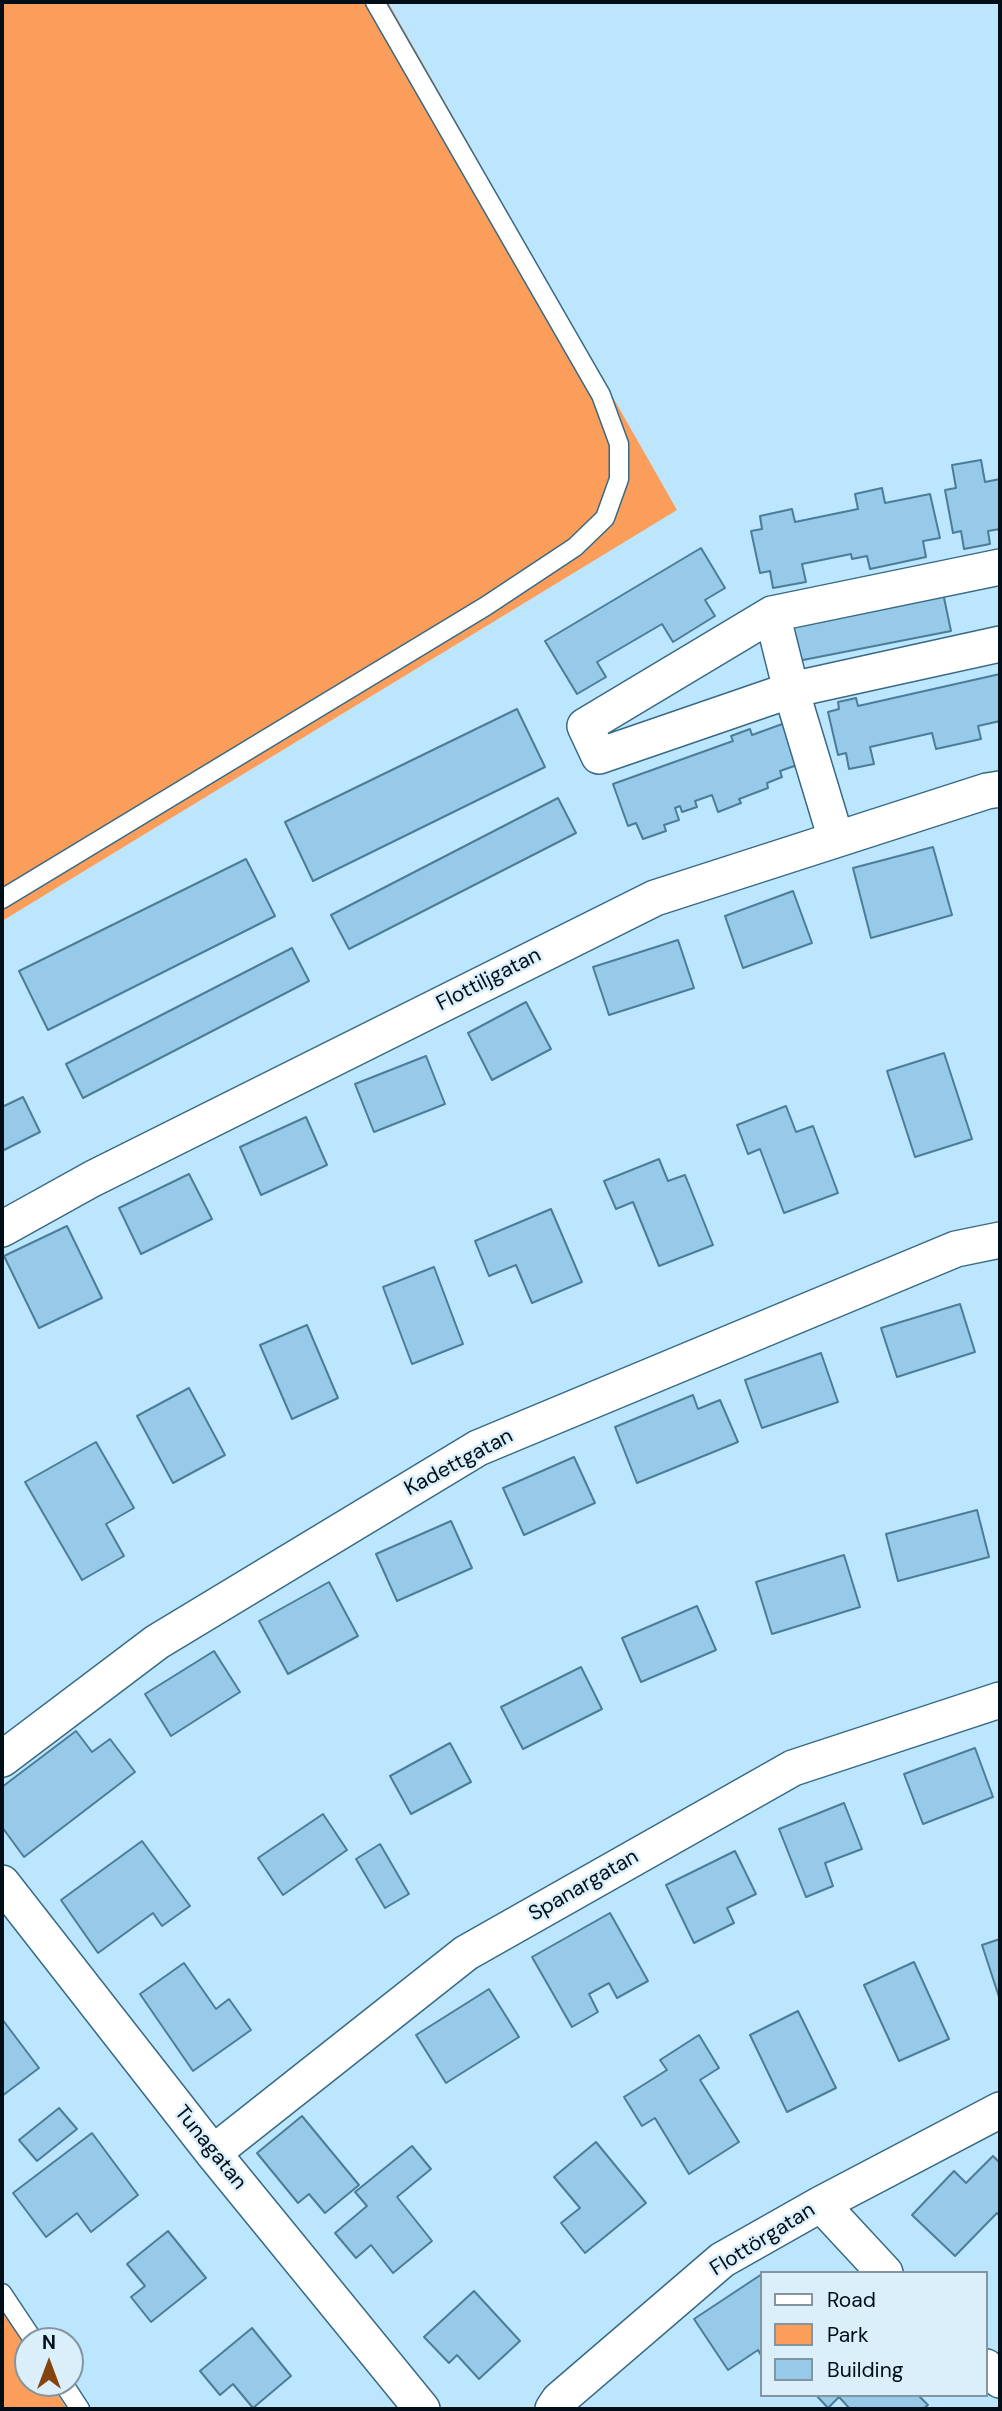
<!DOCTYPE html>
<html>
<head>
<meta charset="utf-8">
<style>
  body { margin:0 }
  #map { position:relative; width:1002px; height:2411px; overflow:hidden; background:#bce5fe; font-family:"DM Sans",sans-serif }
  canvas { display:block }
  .frame { position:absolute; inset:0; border:4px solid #000e18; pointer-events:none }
  .legend { position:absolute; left:760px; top:2271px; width:228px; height:126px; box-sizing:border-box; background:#dbeffb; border:2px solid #8395a0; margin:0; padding:9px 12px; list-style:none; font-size:21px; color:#000e18 }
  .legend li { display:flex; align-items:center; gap:14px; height:35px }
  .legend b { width:35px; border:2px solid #8395a0 }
  .north { position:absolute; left:14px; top:2327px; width:70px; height:70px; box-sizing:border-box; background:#dbeffb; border:2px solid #8395a0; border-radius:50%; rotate:0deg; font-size:19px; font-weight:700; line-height:28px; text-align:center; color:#000e18 }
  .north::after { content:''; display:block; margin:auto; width:24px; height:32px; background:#85440d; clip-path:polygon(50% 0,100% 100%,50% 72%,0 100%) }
</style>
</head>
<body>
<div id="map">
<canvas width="1002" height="2411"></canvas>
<div class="frame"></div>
<ul class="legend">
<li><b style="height:9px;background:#fff"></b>Road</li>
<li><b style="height:19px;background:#fb9d5b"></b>Park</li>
<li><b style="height:19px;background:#97cae8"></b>Building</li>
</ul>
<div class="north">N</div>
</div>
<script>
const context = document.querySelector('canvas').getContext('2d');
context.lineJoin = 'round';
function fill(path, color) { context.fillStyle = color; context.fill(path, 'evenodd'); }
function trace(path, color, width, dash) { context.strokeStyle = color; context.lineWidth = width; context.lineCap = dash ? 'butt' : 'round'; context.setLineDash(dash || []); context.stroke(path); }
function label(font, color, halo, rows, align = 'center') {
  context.font = font + ' "DM Sans",sans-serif'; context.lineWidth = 5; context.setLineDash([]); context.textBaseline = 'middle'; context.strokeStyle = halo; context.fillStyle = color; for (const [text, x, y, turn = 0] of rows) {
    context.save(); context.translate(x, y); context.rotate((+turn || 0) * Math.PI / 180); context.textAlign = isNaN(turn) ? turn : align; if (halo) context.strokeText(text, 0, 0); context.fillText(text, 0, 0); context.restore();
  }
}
fill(new Path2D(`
  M2 2H388L677 510 2 921Z
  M2 2311 28 2350V2383H50L67 2409H2Z`), '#fb9d5b');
const building = new Path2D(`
  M981 460 985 482 1000 479V529L988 531 990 544 964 549 961 531 953 533 945 490 956 488 952 465Z
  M882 488 885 503 930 494 940 538 923 541 926 557 870 569 867 556 852 559 851 554 802 564 806 582 773 588 770 571 760 573 751 531 762 529 760 516 792 509 795 522 858 509 855 494Z
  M701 548 725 588 705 600 715 616 673 642 662 624 597 662 606 677 577 694 545 641Z
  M943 593 951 631 798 661 790 623Z
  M1000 674V721L978 726 981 739 936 749 932 733 870 747 874 764 849 769 846 753 838 755 828 712 839 709 838 702 856 698 858 706Z
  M517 709 545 767 313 881 285 822Z
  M785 723 800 764 780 771 782 777 767 783 768 788 739 799 741 803 718 812 712 795 695 801 697 807 682 812 680 806 675 808 679 820 664 825 666 831 643 839 636 823 628 826 613 784 733 741 731 736 750 729 752 735Z
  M558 798 576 833 349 949 331 915Z
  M933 847 952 915 871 938 853 868Z
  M246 859 275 916 48 1030 19 971Z
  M793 891 812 943 743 968 725 916Z
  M678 940 694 988 609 1015 593 967Z
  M292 948 309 981 83 1098 66 1064Z
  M526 1002 551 1049 492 1080 468 1033Z
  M944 1053 972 1139 915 1157 887 1071Z
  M426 1056 445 1104 374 1132 355 1084Z
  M23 1097 40 1132 2 1151V1107Z
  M786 1106 796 1132 813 1126 838 1193 784 1213 760 1149 748 1154 737 1125Z
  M306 1117 327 1165 261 1195 240 1147Z
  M659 1159 668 1181 685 1175 713 1245 659 1266 633 1202 616 1209 604 1181Z
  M189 1174 212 1219 141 1254 119 1208Z
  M551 1209 582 1282 532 1303 516 1265 489 1276 475 1241Z
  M67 1226 102 1298 39 1328 4 1256Z
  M434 1267 463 1344 412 1364 383 1287Z
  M960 1304 975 1352 897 1377 881 1328Z
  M307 1325 338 1398 292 1419 260 1345Z
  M821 1353 838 1402 762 1428 745 1380Z
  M189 1388 225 1455 173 1483 137 1416Z
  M693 1395 698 1409 720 1400 738 1442 637 1483 615 1427Z
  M96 1442 134 1508 106 1524 124 1556 82 1580 25 1482Z
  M574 1457 595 1503 524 1535 503 1488Z
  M977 1510 989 1557 898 1581 886 1534Z
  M451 1521 472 1568 397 1601 376 1554Z
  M844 1555 860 1607 772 1634 756 1582Z
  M329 1582 358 1636 288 1674 259 1621Z
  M697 1606 716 1650 641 1682 622 1638Z
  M214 1651 240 1692 171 1736 145 1694Z
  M581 1667 602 1709 523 1749 501 1707Z
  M76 1731 92 1752 110 1739 135 1772 24 1857 2 1827V1787Z
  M450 1743 471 1782 411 1814 390 1776Z
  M975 1748 993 1797 923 1824 904 1774Z
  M844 1803 862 1849 825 1863 833 1886 806 1897 779 1829Z
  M323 1814 347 1850 283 1895 258 1858Z
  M142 1841 190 1906 162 1926 153 1913 98 1953 61 1900Z
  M380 1844 409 1894 385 1908 356 1859Z
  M735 1851 756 1894 727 1908 734 1923 694 1943 666 1885Z
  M610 1913 648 1981 617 1998 609 1983 589 1994 598 2012 572 2027 532 1957Z
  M1000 1939V2000L982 1945Z
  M914 1962 949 2039 899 2061 864 1985Z
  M184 1963 216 2009 229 1999 251 2030 193 2071 140 1994Z
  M489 1989 519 2037 446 2083 416 2035Z
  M798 2011 836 2088 787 2112 750 2035Z
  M2 2019 39 2068 2 2096Z
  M699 2035 719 2068 700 2080 739 2142 689 2174 655 2118 642 2126 624 2097 667 2070 660 2060Z
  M59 2108 77 2129 37 2161 19 2140Z
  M302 2116 359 2185 325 2213 309 2194 298 2203 257 2153Z
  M92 2133 138 2195 91 2232 77 2213 46 2237 13 2193Z
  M596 2142 646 2203 585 2253 561 2223 580 2208 554 2177Z
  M412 2146 431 2169 397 2197 432 2241 393 2273 371 2245 356 2258 335 2233 367 2206 355 2192Z
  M993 2156 1000 2163V2216L997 2213 955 2256 912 2215 954 2171 966 2183Z
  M168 2231 206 2278 151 2322 131 2297 145 2286 127 2264Z
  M762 2274V2357L758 2350 728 2370 694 2319Z
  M474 2291 520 2341 479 2379 457 2355 449 2363 424 2337Z
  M252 2328 291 2376 253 2408 233 2384 220 2395 200 2371Z
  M816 2395H918L928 2405 923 2409H850L839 2397 828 2408Z`);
fill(building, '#97cae8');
trace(building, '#4b7d98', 2);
const service = new Path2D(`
  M2 899 486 606 575 547 605 518 619 479V444L601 395 375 2
  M2 2293 34 2341
  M63 2383 80 2409`);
const minor = new Path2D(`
  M772 614 791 690 1000 644
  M836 839 791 690 599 756 585 726 772 614 1000 567
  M2 1229 92 1179 655 898 987 791 1000 789
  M2 1759 157 1642 478 1448 956 1249 1000 1240
  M2 1883 213 2153 422 2409
  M213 2153 466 1953 793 1768 1000 1700
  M821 2204 885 2273
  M986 2367 1000 2380
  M553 2409 559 2400 722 2260 821 2204 1000 2110`);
trace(service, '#386a84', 21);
trace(minor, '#386a84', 38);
trace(service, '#fff', 18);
trace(minor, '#fff', 35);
label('21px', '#000e18', '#dbeffb', [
  ["Flottiljgatan",489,980,-27],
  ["Kadettgatan",459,1463,-28],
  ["Spanargatan",584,1886,-30],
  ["Tunagatan",210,2148,51],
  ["Flottörgatan",763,2240,-32]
]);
</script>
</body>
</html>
